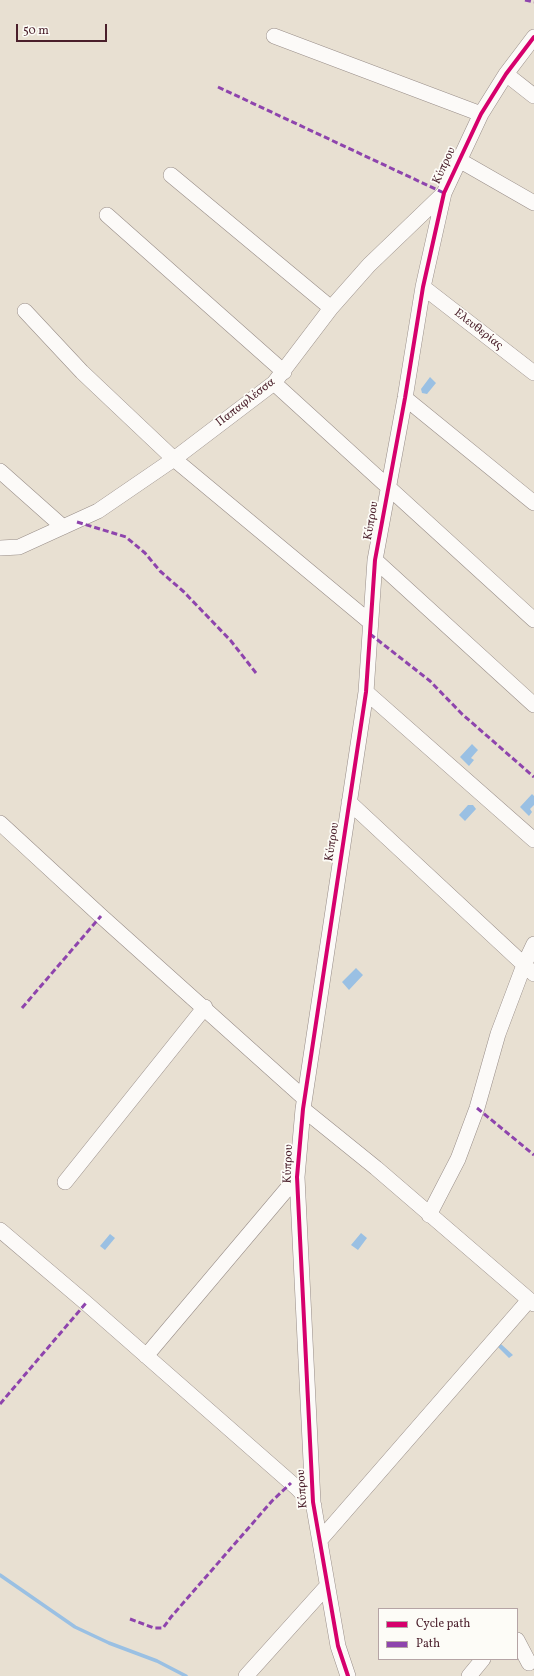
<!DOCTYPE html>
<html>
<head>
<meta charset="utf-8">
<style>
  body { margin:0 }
  #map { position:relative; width:534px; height:1676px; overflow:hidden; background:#e8e0d2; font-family:Vollkorn,serif }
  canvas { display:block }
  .legend { position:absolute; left:378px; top:1608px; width:140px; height:52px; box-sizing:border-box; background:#fdfcf7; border:1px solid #b5a4a5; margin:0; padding:5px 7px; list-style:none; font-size:12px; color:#4a1f2b }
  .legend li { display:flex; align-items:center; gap:8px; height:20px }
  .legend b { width:20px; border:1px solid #b5a4a5 }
  .scale { position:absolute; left:16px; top:24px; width:91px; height:18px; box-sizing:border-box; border:2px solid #4a1f2b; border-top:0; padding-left:5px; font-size:12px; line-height:14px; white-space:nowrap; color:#4a1f2b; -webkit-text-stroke:3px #fdfcf7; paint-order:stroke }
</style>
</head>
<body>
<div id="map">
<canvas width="534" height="1676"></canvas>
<ul class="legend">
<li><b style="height:5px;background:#d6006c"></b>Cycle path</li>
<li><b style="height:5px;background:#8e44ad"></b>Path</li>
</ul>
<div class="scale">50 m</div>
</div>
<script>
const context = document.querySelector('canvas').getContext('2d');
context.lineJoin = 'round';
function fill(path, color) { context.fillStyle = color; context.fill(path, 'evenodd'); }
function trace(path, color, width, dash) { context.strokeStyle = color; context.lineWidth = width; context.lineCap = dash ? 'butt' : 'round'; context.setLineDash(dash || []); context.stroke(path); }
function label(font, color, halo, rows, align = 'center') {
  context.font = font + ' Vollkorn,serif'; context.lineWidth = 3.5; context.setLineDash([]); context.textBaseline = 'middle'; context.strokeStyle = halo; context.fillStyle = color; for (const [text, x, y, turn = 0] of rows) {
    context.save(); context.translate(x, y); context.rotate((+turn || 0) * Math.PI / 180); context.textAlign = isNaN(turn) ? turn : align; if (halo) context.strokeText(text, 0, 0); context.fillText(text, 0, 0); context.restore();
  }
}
fill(new Path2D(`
  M430 377 436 383 427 394 422 393 421 389Z
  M472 744 478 750 471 758 474 760 469 766 460 757Z
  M532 794 534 796V805L530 809 532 812 529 816 520 807Z
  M468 805H473L476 809 465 821 459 815Z
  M356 968 363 975 349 990 342 982Z
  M361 1233 367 1238 358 1250 351 1245Z
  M110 1234 115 1238 105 1250 100 1246Z
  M501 1344 513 1355 509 1358 498 1347Z`), '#9ac0e3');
trace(new Path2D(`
  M0 1575 75 1627 109 1643 157 1661 186 1676`), '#9ac0e3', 3.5);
const minor = new Path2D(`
  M274 36 481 114
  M506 74 534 96
  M459 160 534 203
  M171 175 331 308
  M107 215 284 372
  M423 287 534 373
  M25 311 82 372 174 459 370 622
  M274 383 534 620
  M405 398 534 503
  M0 471 63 527
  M0 548 19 547 98 511 174 459 274 383 331 308 369 265 444 193
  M375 560 534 705
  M366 692 534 840
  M349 802 534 974
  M0 823 101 916 304 1098
  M303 1109 376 1168 534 1304
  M65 1182 205 1007
  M429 1215 458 1159 477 1108 498 1034 524 965 534 944
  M0 1230 86 1303 297 1488 314 1506
  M146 1356 297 1177
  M320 1540 529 1300
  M517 1640 529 1663
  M246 1676 327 1586
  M348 1676 338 1646 313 1502 297 1177 303 1109 366 692 375 560 405 398 423 287 444 193 481 114 506 74 534 37
  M469 1676 483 1659`);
trace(minor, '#988d88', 16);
trace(minor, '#fcfaf8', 15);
trace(new Path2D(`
  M525 0 534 2
  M218 87 444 193
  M77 522 126 537 145 553 160 571 184 592 231 641 256 673
  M370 634 430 681 462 714 534 777
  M22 1008 101 916
  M477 1108 534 1155
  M0 1404 86 1303
  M130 1619 154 1628H163L171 1617 272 1501 291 1483`), '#8e44ad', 3, [6, 3]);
trace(new Path2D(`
  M348 1676 338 1646 313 1502 297 1177 303 1109 366 692 375 560 405 398 423 287 444 193 481 114 506 74 534 37`), '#d6006c', 4);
label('12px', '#4a1f2b', '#fdfcf7', [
  ["Κύπρου",445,166,-65],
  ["Ελευθερίας",478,330,38],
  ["Παπαφλέσσα",246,403,-38],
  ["Κύπρου",372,521,-80],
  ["Κύπρου",333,842,-81],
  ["Κύπρου",289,1164,-88],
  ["Κύπρου",303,1489,-94]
]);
</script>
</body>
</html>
